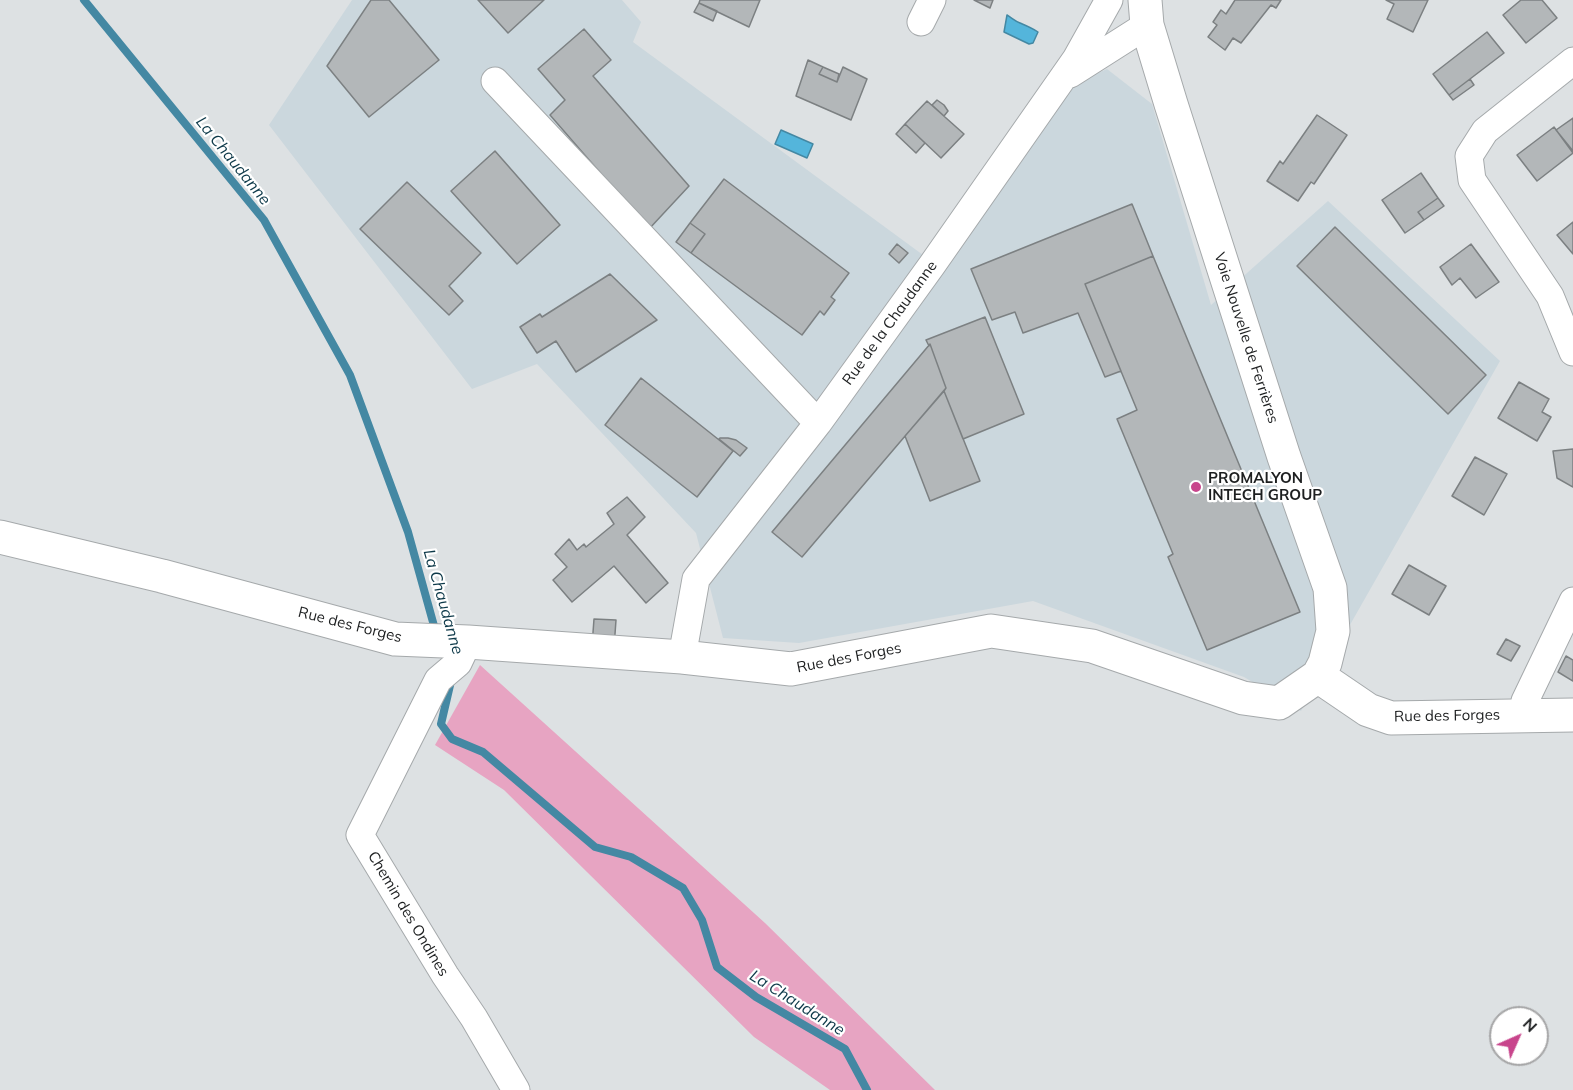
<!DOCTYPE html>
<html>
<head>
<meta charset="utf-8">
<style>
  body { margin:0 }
  #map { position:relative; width:1573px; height:1090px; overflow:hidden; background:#dde1e3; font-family:Mulish,sans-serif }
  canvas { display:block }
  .north { position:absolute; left:1489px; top:1006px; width:60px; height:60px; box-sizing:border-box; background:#fff; border:2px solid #a5a5a6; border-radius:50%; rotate:45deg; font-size:16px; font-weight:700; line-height:24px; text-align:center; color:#1d1f20 }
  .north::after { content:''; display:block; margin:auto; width:21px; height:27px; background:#c8458c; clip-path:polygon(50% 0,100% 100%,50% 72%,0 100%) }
</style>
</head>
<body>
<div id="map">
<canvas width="1573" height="1090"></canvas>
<div class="north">N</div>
</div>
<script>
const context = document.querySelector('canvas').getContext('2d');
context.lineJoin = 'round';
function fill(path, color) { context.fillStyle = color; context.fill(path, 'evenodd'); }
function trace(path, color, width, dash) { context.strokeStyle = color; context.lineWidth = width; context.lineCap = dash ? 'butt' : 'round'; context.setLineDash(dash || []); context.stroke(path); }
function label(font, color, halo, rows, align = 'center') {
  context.font = font + ' Mulish,sans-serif'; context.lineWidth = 4.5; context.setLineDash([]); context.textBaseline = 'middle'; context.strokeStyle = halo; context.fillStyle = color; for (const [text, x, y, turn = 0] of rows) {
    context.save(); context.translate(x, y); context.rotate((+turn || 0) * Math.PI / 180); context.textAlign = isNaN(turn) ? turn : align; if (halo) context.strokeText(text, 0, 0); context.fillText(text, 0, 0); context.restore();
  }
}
fill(new Path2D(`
  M352 0H622L641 22 633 42 938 266 1073 84 1107 69 1152 104 1211 305 1328 201 1500 361 1301 711 1244 677 1033 601 799 643 723 638 696 533 537 364 472 389 269 125Z`), '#cbd7dd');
fill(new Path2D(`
  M480 665 765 923 935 1090H830L754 1037 504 790 435 745Z`), '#e7a4c2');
const water = new Path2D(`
  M1007 15C1012 18 1015 21 1020 23 1027 26 1032 28 1038 32L1033 43 1029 44 1004 32Z
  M781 130 813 144 807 158 775 144Z`);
fill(water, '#54b5db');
trace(water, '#4488a3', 1.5);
trace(new Path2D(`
  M84 0 264 220 350 375 408 532 436 633
  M451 681 441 724 452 739 483 752 595 847 631 857 683 888 702 920 717 967 756 997 845 1049 867 1090`), '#4488a3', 8);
const building = new Path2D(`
  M371 0H389L439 60 369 117 327 66Z
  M478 0H544L508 33Z
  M700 0H760L749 27 699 3Z
  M974 0H993L990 8Z
  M1235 0H1281L1276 8 1271 5 1241 43 1233 38 1225 50 1208 37 1217 25 1213 22 1221 10 1226 14Z
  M1386 0H1428L1413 32 1387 19 1394 4Z
  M1521 0H1542L1557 18 1526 43 1503 15Z
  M699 3 717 11 713 21 694 12Z
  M584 29 611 60 593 76 689 186 649 229 550 115 565 100 538 69Z
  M1487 32 1504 53 1449 95 1433 74Z
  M808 60 823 67 819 74 837 82 843 67 867 79 851 120 796 96Z
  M823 67 839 74 837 82 819 74Z
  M1470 79 1474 85 1453 100 1449 95Z
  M937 100 944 105 948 111 944 116 932 105Z
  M927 101 964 134 941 158 905 124Z
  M1317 115 1347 135 1314 184 1311 182 1298 201 1267 181 1280 161 1283 164Z
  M1573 118V151L1556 130Z
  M905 124 925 143 916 153 896 134Z
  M1554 127 1573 153 1537 181 1517 155Z
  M495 151 560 225 517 264 451 191Z
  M1421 173 1438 198 1418 212 1424 220 1405 233 1382 200Z
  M724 179 849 273 831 297 835 300 824 315 820 311 802 335 691 253 705 234 690 223Z
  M407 182 481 253 449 286 463 301 449 315 360 229Z
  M1438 198 1444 206 1424 220 1418 212Z
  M1132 204 1153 256 1085 284 1121 371 1105 377 1078 313 1023 333 1015 312 992 320 971 269Z
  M1573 222V254L1557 235Z
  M690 223 705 234 691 253 676 242Z
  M1335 227 1486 375 1448 414 1297 266Z
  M897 244 908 253 899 263 889 254Z
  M1471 244 1499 282 1476 298 1460 278 1452 285 1440 267Z
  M1153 256 1300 612 1207 650 1168 557 1173 554 1117 419 1137 410 1085 284Z
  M610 274 657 320 576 372 556 341 537 353 520 327 540 314 542 317Z
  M985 317 1024 414 963 439 944 391 946 388 930 344 929 346 926 340Z
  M930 344 946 388 802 557 772 532Z
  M641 378 733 451 697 497 605 425Z
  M1519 382 1549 399 1542 412 1551 417 1537 441 1498 418Z
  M944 391 980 481 930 501 905 436Z
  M720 438H728L736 440 747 448 740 456 719 439Z
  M1573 449V487L1557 478 1553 451Z
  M1475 457 1507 474 1484 515 1452 496Z
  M627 497 645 517 627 535 668 583 646 603 614 566 572 602 553 580 567 567 555 554 569 539 577 550 584 544 586 547 614 524 607 513Z
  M1409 565 1446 586 1429 615 1392 594Z
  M594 619 616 620 614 648 592 646Z
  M1506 639 1520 646 1511 661 1497 654Z
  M1566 656 1573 660V681L1558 672Z`);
fill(building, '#b3b7b9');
trace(building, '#7c8082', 1.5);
const minor = new Path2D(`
  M921 22 932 0
  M1573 61 1485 131 1469 156 1472 180 1550 296 1573 352
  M1070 74 1147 25
  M495 81 818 423
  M468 642 458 663 438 680 360 835 445 975 474 1018 516 1090
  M682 657 696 579 818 423 932 265 1076 59 1109 0
  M1522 715 1525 701 1573 601`);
const tertiary = new Path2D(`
  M0 537 162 576 395 639 468 642 682 657 791 669 991 631 1092 646 1243 698 1279 703 1318 676 1325 663 1333 631 1330 588 1284 457 1171 104 1147 25 1145 0
  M1318 676 1368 710 1391 718 1573 715`);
trace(minor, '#a5a9ab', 29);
trace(tertiary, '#a5a9ab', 35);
trace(minor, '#fff', 27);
trace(tertiary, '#fff', 33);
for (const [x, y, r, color] of [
  [1196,487,6,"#c8458c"]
]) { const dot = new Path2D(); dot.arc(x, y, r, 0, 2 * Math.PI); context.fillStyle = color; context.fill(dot); trace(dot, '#fff', 2); }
label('15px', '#1d1f20', '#fff', [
  ["Rue de la Chaudanne",890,323,-54],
  ["Voie Nouvelle de Ferrières",1246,338,72],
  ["Rue des Forges",350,625,14],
  ["Rue des Forges",849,658,-11],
  ["Rue des Forges",1447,716,-1],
  ["Chemin des Ondines",408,914,59]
]);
label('bold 15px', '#1d1f20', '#fff', [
  ["PROMALYON",1208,478],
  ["INTECH GROUP",1208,495]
], 'left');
label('italic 16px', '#0d3949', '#fff', [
  ["La Chaudanne",233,161,51],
  ["La Chaudanne",443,602,74],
  ["La Chaudanne",797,1003,32]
]);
</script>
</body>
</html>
